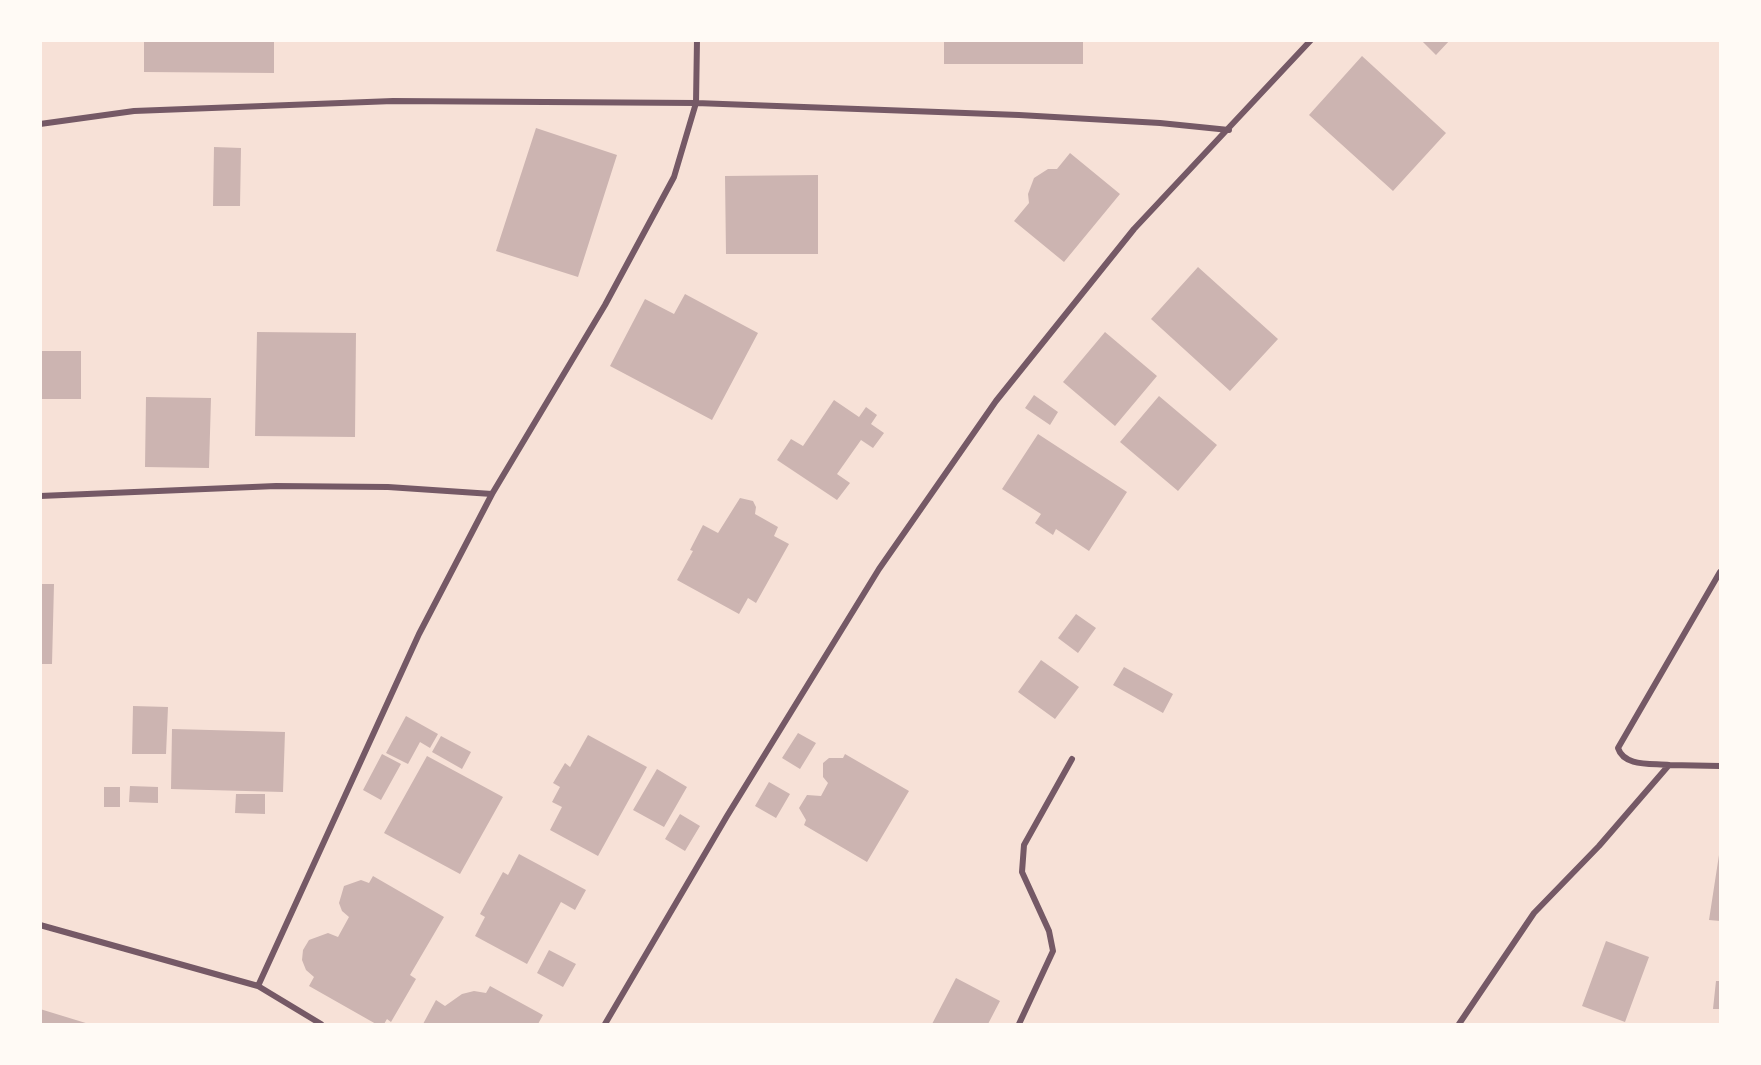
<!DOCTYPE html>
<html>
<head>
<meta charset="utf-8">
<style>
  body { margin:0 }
  #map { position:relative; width:1761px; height:1065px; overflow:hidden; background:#f7e1d7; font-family:"Alegreya Sans",sans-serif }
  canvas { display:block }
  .frame { position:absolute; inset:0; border:42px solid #fffaf5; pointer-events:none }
</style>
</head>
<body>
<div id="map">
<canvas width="1761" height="1065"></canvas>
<div class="frame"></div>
</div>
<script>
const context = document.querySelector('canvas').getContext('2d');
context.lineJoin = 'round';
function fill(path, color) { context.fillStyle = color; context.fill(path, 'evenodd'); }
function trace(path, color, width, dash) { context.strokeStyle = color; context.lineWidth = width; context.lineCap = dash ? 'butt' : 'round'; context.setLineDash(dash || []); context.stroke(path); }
fill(new Path2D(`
  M144 40H274V73L144 72Z
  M944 40H1083V64H944Z
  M1421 40H1450L1436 55Z
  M1362 56 1446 133 1393 191 1309 115Z
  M536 128 617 155 578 277 496 251Z
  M214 147 241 148 240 206H213Z
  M1070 153 1120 194 1064 262 1014 221 1029 203 1028 194 1034 178 1048 169H1057Z
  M818 175V254H726L725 176Z
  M1198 267 1278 339 1230 391 1151 319Z
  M685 294 758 333 712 420 610 366 645 299 674 314Z
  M257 332 356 333 355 437 255 436Z
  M1105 332 1157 376 1115 426 1063 382Z
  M40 351H81V399H40Z
  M1034 395 1058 412 1050 425 1025 408Z
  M1159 396 1217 445 1178 491 1120 442Z
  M146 397 211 398 209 468 145 467Z
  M834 400 859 417 866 407 877 415 871 424 884 433 873 448 861 440 837 474 850 483 837 500 777 460 791 439 803 446Z
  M1038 434 1127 492 1089 551 1056 529 1053 535 1035 523 1041 514 1002 489Z
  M740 498 753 501 756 507 755 514 778 527 774 536 789 544 756 603 748 598 739 614 677 580 693 551 690 550 703 525 718 533Z
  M40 584H54L52 664H40Z
  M1076 614 1096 628 1078 653 1058 638Z
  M1041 660 1079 687 1055 719 1018 692Z
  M1124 667 1173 694 1163 713 1113 685Z
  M133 706 168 707 166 754H132Z
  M406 716 438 734 430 748 420 742 408 764 386 753Z
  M172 729 285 732 283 792 171 789Z
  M798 733 816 743 800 769 782 758Z
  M588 735 647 767 598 856 550 830 562 807 552 802 560 787 553 783 565 763 570 767Z
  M441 736 471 752 462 769 432 752Z
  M382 754 401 764 381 800 363 790Z
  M845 754 909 791 867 862 804 825 806 820 799 808 807 795 821 796 828 783 823 777V763L829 758H843Z
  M427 756 503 797 460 874 384 833Z
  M657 769 687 787 664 827 633 810Z
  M769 782 790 794 776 818 755 806Z
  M130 786 158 787V803L129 802Z
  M104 787H120V807H104Z
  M236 794H265V814L235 813Z
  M680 814 700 826 685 851 665 839Z
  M519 854 586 890 575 910 561 902 527 964 475 936 485 917 480 914 503 872 508 875Z
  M1719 855H1720V921L1709 920Z
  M373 876 444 917 410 975 416 979 391 1022 387 1019 384 1024H376L309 986 314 977 306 970 302 960 303 950 309 940 328 933 338 937 349 917 342 911 339 903 344 886 361 880 369 883Z
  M1606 941 1649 957 1625 1022 1582 1006Z
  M549 950 576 964 563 987 537 973Z
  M956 978 1000 1001 988 1024H932Z
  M1716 981H1720V1009H1713Z
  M490 986 543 1015 538 1024H423L436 1000 445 1006 462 994 474 991 486 993Z
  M40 1009 89 1024H40Z`), '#ccb4b1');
trace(new Path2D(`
  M40 124 134 111 393 101 696 103 1019 115 1160 123 1229 130
  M40 496 276 486 388 487 492 494
  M1669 765C1652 763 1624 767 1618 748L1720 572
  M40 925 258 986 321 1024
  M258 986 419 634 492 494 605 305 674 177 696 103 697 40
  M605 1024 727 816 879 569 996 401 1134 229 1311 40
  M1019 1024 1053 951 1049 931 1022 872 1024 845 1072 759
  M1459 1024 1534 913 1599 846 1669 765 1720 766`), '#755966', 6);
</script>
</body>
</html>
